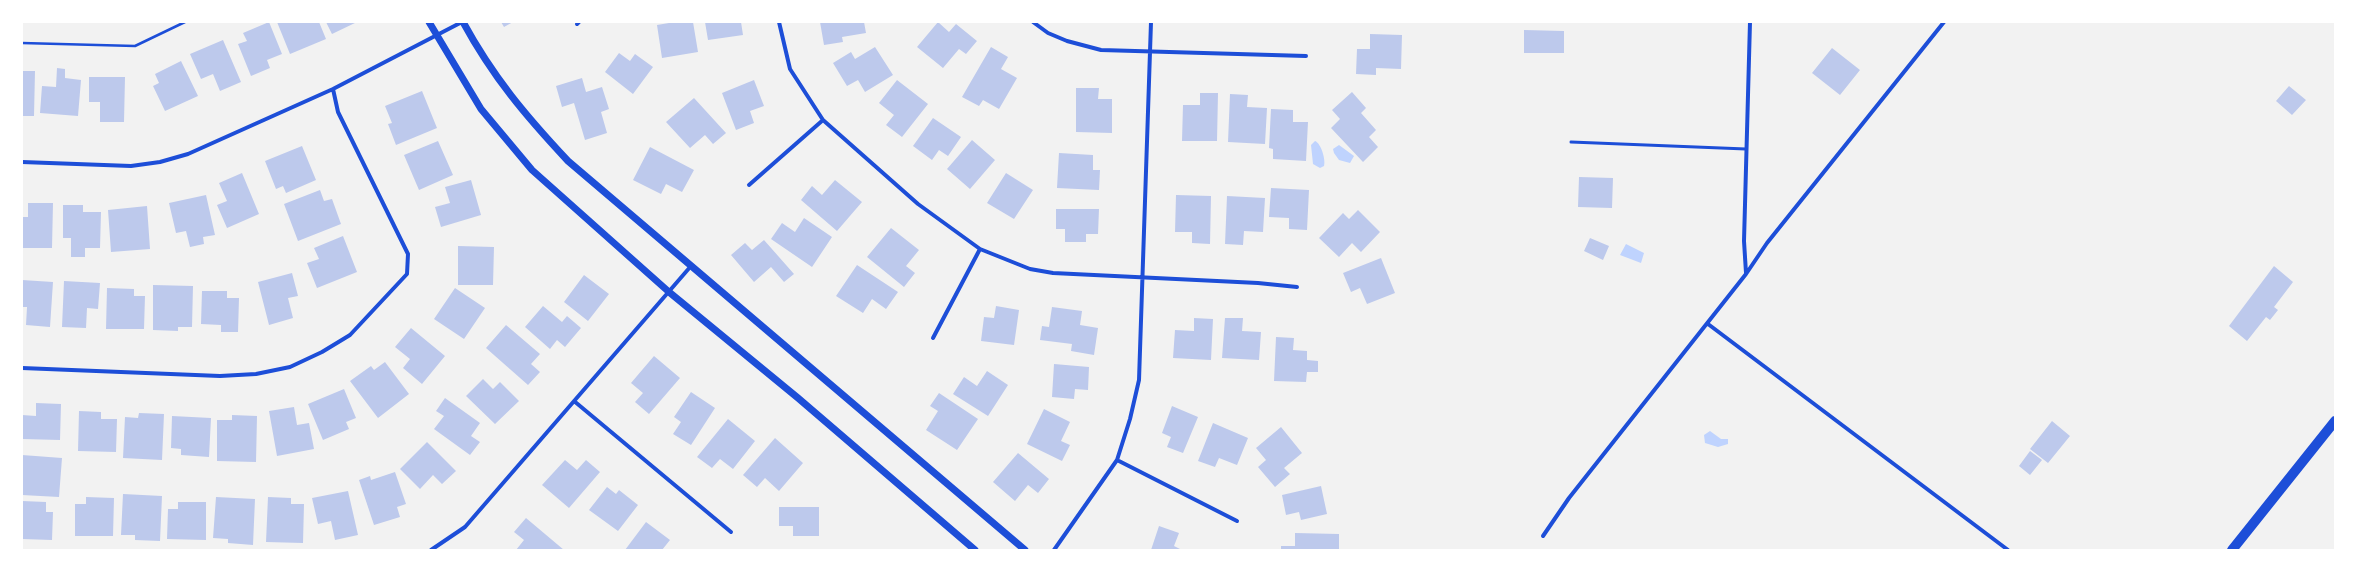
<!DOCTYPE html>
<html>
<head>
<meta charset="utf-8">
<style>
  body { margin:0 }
  #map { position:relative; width:2357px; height:572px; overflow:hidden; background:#f2f2f2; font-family:Lora,serif }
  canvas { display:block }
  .frame { position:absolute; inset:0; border:23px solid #fff; pointer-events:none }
</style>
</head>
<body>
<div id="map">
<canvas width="2357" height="572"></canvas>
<div class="frame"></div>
</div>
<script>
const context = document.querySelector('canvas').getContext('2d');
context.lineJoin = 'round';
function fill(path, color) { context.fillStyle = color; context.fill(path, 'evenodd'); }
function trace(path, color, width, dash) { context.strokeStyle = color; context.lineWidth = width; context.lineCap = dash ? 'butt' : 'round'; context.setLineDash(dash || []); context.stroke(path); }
fill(new Path2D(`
  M1315 141C1321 143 1326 160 1324 166L1320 168 1313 164 1311 145Z
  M1339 145 1354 156 1350 163 1339 160 1334 153 1333 149Z
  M1626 244 1644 253 1641 263 1620 255Z
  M1710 431 1721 439H1728V444L1718 447 1705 443 1704 435Z`), '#bfd3fe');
fill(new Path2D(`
  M269 22 282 54 267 60 270 68 251 76 238 44 247 41 243 33Z
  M277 22H319L326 39 290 54Z
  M326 22H357L332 34Z
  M501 22H513L504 27Z
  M675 22H693L698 52 662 58 657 25Z
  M705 22H741L743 35 708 40Z
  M820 22H864L866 33 842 37 843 42 824 45Z
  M938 22 949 32 956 24 977 41 966 54 959 49 943 68 917 47Z
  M1524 30 1564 31V53H1524Z
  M1370 34 1402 35 1401 69 1376 68V75L1356 74 1357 49H1370Z
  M223 40 241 82 220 91 213 74 201 79 190 54Z
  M875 47 893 75 865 92 858 80 847 86 833 63 851 52 855 59Z
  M991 47 1008 57 1001 69 1017 78 999 109 983 100 979 106 962 97Z
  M1832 48 1860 70 1840 95 1812 73Z
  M619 53 630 61 635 54 653 67 633 94 605 72Z
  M181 61 198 96 165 111 153 86 159 83 155 74Z
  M57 68 65 69V78L81 80 78 116 40 113 42 86 56 87Z
  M22 71H35L34 116H22Z
  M89 77H125L124 122H100V102H89Z
  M582 78 586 92 602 87 609 109 601 112 607 133 585 140 574 103 562 107 556 86Z
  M754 80 764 106 750 111 754 123 736 130 722 93Z
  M897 80 928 104 902 137 886 125 894 115 879 103Z
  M2289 86 2306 100 2292 115 2276 101Z
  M1076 88H1099L1098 99H1112V133L1076 132Z
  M422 91 437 128 396 145 388 124 392 123 385 106Z
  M1352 92 1366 108 1361 113 1376 130 1369 137 1378 147 1363 162 1331 128 1340 119 1332 110Z
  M1200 93H1218L1217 141H1182L1183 105H1200Z
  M1230 94 1248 95 1247 107 1267 108 1265 144 1228 142Z
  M694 98 726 133 713 144 705 135 690 148 666 122Z
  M1271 109 1293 110V122H1308L1306 161 1273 159V149L1269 148Z
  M933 118 961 137 948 156 939 150 932 160 913 146Z
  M972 140 995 160 970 189 947 169Z
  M438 141 453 175 419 190 404 155Z
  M302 146 316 180 286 193 283 186 276 189 265 161Z
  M650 147 694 170 682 192 666 184 661 194 633 180Z
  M1059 153 1093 155V170H1100L1099 190 1057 188Z
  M242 173 259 214 227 228 217 205 227 201 219 183Z
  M1006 173 1033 190 1014 219 987 203Z
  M1579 177 1613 178 1612 208 1578 207Z
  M471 180 481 215 441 227 435 207 450 203 445 187Z
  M835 180 862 202 837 231 801 200 812 186 822 195Z
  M1271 188 1309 190 1307 230 1289 229V218L1269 217Z
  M320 190 324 201 332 199 341 224 298 241 284 204Z
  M206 195 215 235 203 237 204 244 190 247 186 231 176 233 169 203Z
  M1176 195 1211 196 1210 244 1192 243V232H1175Z
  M1227 196 1265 198 1263 232 1244 231 1243 245 1225 244Z
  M28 203H53L52 248H22V217H28Z
  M63 205H83V212H101L100 248H85V257H71V238H63Z
  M147 206 150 249 111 252 108 210Z
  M1056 209H1099L1098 234H1086V242H1065V229H1056Z
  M1358 210 1380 232 1361 252 1352 243 1339 257 1319 238 1343 213 1349 219Z
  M804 218 832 237 812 267 771 239 782 223 795 232Z
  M891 228 919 250 906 266 915 273 904 287 867 257Z
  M343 236 357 272 317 288 307 263 319 259 314 248Z
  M1590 238 1609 246 1603 260 1584 251Z
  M764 240 794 274 784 282 771 267 754 282 731 255 745 243 752 250Z
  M458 246 494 247 493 285H458Z
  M1381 258 1395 293 1367 304 1360 288 1351 292 1343 273Z
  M857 265 898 292 886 309 872 299 863 313 836 296Z
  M2274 266 2293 282 2274 307 2278 310 2270 320 2266 317 2247 341 2229 326Z
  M292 273 298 296 288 298 293 318 269 325 258 282Z
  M584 275 609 294 588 321 564 302Z
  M22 280 53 282 50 327 26 325 27 307H22Z
  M64 281 100 283 98 309 87 308 86 328 62 327Z
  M153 285 193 286 192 327H178V331L153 330Z
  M107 288 134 289V296H145L144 329H106Z
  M455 288 485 308 464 339 434 319Z
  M202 291H227V298H239L238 332H221V325L201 324Z
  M543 306 562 322 567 316 581 328 565 347 557 340 550 349 525 327Z
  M996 306 1019 310 1014 345 981 341 984 317 994 318Z
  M1052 307 1082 311 1080 325 1098 328 1094 355 1071 351 1072 344 1040 340 1042 326 1049 327Z
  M1194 318 1213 319 1211 360 1173 358 1175 330 1194 331Z
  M1225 318H1243L1242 331 1261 332 1259 360 1222 358Z
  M506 325 540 354 531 364 540 372 528 385 486 348Z
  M411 328 445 356 422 384 403 368 410 359 395 347Z
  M1276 337 1294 338 1293 350 1307 351V360L1318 361V372H1307L1306 382 1274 381Z
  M654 356 680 378 649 414 635 402 643 393 631 383Z
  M385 362 409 394 378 418 350 381 371 366 374 370Z
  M1054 364 1089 367 1088 390 1075 389 1074 399 1052 397Z
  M987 371 1008 385 988 416 953 394 964 377 977 386Z
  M483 379 493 389 500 382 519 401 495 424 466 396Z
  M344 389 356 418 346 422 349 429 323 440 308 404Z
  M691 392 715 408 691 445 673 434 681 422 674 417Z
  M939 393 978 419 957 450 926 430 938 411 930 406Z
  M445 398 480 423 471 436 480 442 470 455 434 429 444 416 436 411Z
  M36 403 61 404 60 440 22 439V415L36 416Z
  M1172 406 1198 417 1183 453 1167 447 1171 437 1162 433Z
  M294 407 297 425 309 423 314 449 277 456 269 411Z
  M1044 409 1070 422 1061 441 1070 445 1062 461 1027 444Z
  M79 411 101 412V419H117L116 452 78 451Z
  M139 413 164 414 162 460 123 458 125 417 138 418Z
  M232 415 257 416 256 462 217 461V420H232Z
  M172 416 211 418 209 457 181 455V449L171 448Z
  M728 419 755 441 733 469 720 459 712 468 697 457Z
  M2052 421 2070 436 2048 463 2030 449Z
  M1213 423 1248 438 1237 465 1219 458 1215 467 1198 461Z
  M1281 427 1302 453 1284 468 1290 474 1275 487 1258 467 1266 460 1256 448Z
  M775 438 803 463 779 491 765 478 757 487 743 475Z
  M427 442 456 471 442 484 433 475 420 489 400 469Z
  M2030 451 2042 460 2030 475 2019 466Z
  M1018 453 1049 479 1038 493 1028 485 1015 501 993 482Z
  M22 455 62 458 59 497 22 495Z
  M565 460 577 470 586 460 600 472 569 508 542 485Z
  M395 472 406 504 397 507 400 517 374 525 359 480 370 476 371 480Z
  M1321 486 1327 514 1301 520 1299 512 1286 515 1282 495Z
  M607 487 616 494 619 490 638 505 618 531 589 510Z
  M348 491 358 535 335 540 331 521 318 524 312 498Z
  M123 494 162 496 160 541 135 540V535H121Z
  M86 497 114 498 113 536H75V504H86Z
  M216 497 255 499 253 545 228 543V539L213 538Z
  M268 497 291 498V504H304L303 543 266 542Z
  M22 501 46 502V512H53L52 540 22 539Z
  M178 502H206V540L167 539 168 509H178Z
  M779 507H819V536H793V526H779Z
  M526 518 564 550H516L524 540 514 532Z
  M646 522 670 540 662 550H625Z
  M1159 526 1179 533 1174 546 1182 550H1151Z
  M1295 533 1339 534V550H1281V546H1295Z`), '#bdc9ec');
trace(new Path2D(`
  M22 43 135 46 185 22`), '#1d4ed8', 2.5);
trace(new Path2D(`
  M1571 142 1746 149`), '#1d4ed8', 3);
trace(new Path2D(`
  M779 22 790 69 823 120 918 204 980 249 1030 269 1053 273 1258 283 1297 287
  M1033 22 1048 33 1067 41 1101 50 1306 56
  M577 24 579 22
  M22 162 131 166 160 162 188 154 333 89 462 22
  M749 185 823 120
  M1746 273 1744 241 1750 22
  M1708 324 2008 550
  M933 338 980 249
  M22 368 220 376 256 374 290 367 322 352 350 335 407 274 408 254 338 112 333 89
  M574 401 731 532
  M1117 460 1237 521
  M1543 536 1569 498 1746 274 1767 243 1944 22
  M431 550 465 527 691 266
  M1054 550 1117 460 1130 419 1139 380 1151 22`), '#1d4ed8', 4);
trace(new Path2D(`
  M429 22 481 109 532 170 669 292 798 398 975 550
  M463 22C493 77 525 115 568 161L1025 550`), '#1d4ed8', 7);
trace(new Path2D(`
  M2232 550 2335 421`), '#1d4ed8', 10);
</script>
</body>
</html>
